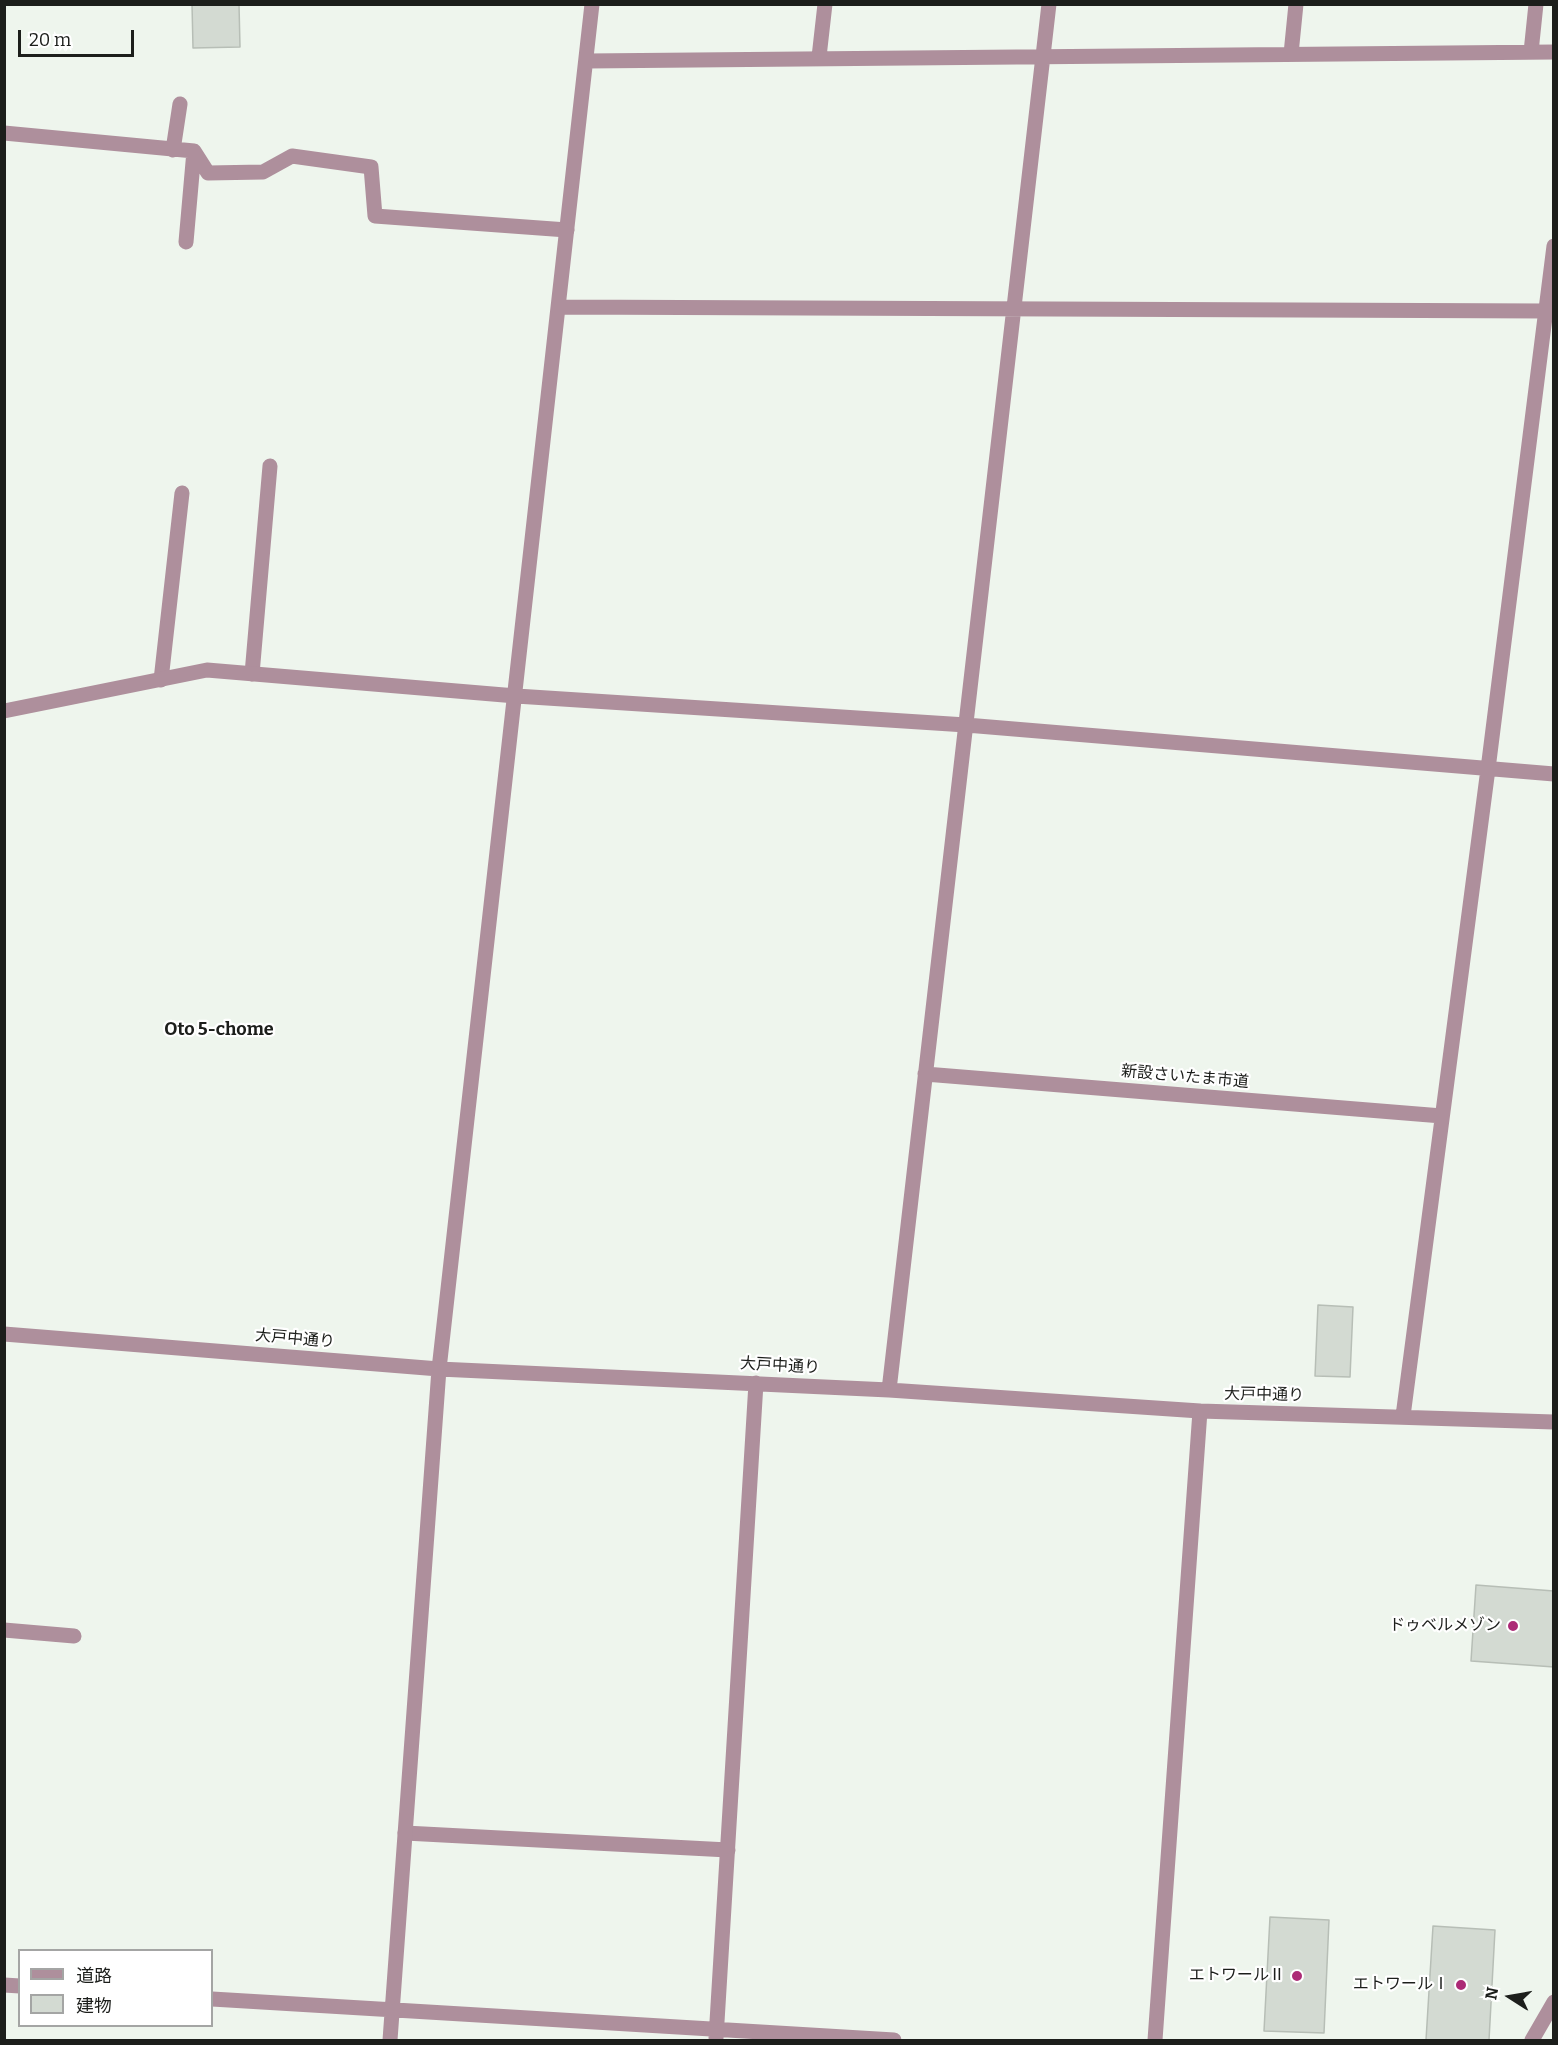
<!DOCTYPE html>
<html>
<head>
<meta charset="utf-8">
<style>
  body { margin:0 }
  #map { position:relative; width:1558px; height:2045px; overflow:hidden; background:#eef5ed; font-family:Bitter,"Noto Sans JP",serif }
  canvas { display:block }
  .frame { position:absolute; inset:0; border:6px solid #1c1e1b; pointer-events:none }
  .legend { position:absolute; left:18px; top:1949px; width:195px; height:78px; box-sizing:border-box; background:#fff; border:2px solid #a4a5a4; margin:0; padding:8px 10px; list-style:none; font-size:18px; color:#1c1e1b }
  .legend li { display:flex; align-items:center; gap:12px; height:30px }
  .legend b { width:30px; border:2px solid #a4a5a4 }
  .north { position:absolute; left:1480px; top:1967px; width:60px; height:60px; -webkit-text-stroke:4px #fff; paint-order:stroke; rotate:281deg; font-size:16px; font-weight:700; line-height:24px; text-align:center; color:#1c1e1b }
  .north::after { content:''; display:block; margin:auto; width:21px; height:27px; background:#1c1e1b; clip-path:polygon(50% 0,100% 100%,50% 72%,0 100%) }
  .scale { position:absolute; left:18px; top:30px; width:116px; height:27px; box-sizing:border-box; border:3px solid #1c1e1b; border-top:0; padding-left:8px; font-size:18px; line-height:21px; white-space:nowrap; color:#1c1e1b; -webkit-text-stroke:4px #fff; paint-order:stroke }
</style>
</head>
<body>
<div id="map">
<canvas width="1558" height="2045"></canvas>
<div class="frame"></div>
<ul class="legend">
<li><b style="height:8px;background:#ae8f9c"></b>道路</li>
<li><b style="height:16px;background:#d3dad2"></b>建物</li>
</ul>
<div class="north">N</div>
<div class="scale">20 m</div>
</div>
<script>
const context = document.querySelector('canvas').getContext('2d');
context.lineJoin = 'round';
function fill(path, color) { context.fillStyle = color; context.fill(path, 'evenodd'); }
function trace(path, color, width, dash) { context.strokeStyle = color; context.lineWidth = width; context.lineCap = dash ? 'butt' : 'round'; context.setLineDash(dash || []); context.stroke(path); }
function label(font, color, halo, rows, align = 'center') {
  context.font = font + ' Bitter,"Noto Sans JP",serif'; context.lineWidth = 4.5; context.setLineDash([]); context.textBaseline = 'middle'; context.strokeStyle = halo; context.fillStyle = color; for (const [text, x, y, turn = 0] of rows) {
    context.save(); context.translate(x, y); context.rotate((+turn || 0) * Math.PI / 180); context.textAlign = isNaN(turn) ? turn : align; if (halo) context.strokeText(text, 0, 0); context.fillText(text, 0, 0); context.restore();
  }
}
const building = new Path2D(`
  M192 4H239L240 47 193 48Z
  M1318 1305 1353 1307 1350 1377 1315 1376Z
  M1476 1585 1554 1591V1667L1471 1661Z
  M1270 1917 1329 1920 1324 2033 1264 2031Z
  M1433 1926 1495 1930 1489 2040H1426Z`);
fill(building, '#d3dad2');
trace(building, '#b7beb6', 1.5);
trace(new Path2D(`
  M4 133 194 151
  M173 150 180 104
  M194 151 208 173 263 172 292 156 371 167 375 216 567 230
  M186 242 194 151
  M252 674 270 466
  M161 680 182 493
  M4 1630 74 1636
  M405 1833 728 1850`), '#ae8f9c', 15);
trace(new Path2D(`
  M1531 52 1536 4
  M1291 54 1296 4
  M819 57 825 4
  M587 61 1554 52
  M558 307 1545 311
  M4 711 207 670 516 696 966 725 1554 774
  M925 1074 1442 1116
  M4 1334 439 1369 889 1390 1200 1411 1554 1422
  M889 1390 1049 4
  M1403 1416 1488 769 1554 246
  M4 1985 20 1986
  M212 1999 894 2040
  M716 2038 756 1383
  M390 2040 439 1369 592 4
  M1155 2040 1200 1411`), '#ae8f9c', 15);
trace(new Path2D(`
  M1532 2040 1554 2002`), '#ae8f9c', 15);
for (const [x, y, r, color] of [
  [1513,1626,6,"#ac2a76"],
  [1297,1976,6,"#ac2a76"],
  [1461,1985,6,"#ac2a76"]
]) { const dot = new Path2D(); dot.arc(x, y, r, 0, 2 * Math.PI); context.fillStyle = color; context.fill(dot); trace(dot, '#fff', 2); }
label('16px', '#1c1e1b', '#fff', [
  ["新設さいたま市道",1185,1077,5],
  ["大戸中通り",295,1339,5],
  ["大戸中通り",780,1366,3],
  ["大戸中通り",1264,1395,1]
]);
label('16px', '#1c1e1b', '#fff', [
  ["ドゥベルメゾン",1501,1626],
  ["エトワールⅡ",1285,1976],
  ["エトワールⅠ",1449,1985]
], 'right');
label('bold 18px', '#1c1e1b', '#fff', [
  ["Oto 5-chome",219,1030]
]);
</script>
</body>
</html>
